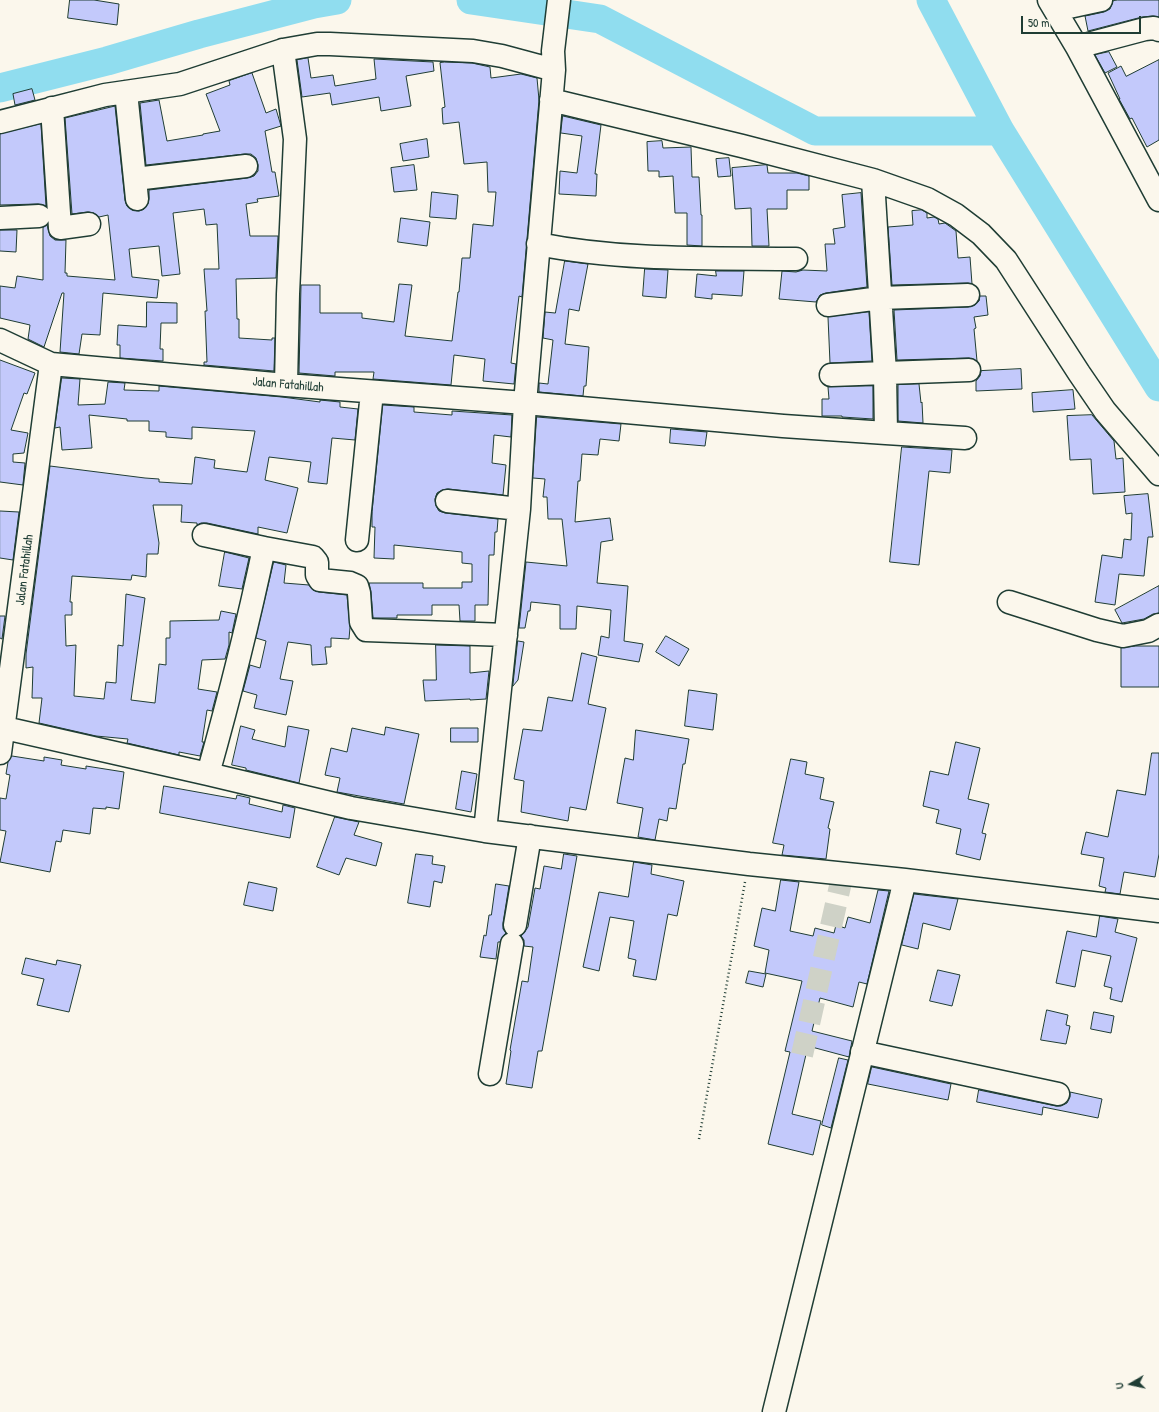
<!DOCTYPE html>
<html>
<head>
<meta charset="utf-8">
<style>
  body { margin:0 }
  #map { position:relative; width:1159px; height:1412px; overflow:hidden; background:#fbf7ec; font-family:"Patrick Hand",sans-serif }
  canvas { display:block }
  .north { position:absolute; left:1111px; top:1364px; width:40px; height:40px; -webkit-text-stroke:3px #fbf7ec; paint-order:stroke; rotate:261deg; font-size:11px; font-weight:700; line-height:16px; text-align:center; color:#1f3d34 }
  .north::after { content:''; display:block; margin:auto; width:14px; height:18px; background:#1f3d34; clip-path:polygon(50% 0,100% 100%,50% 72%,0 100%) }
  .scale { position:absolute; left:1021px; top:16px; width:120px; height:18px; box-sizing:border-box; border:2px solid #1f3d34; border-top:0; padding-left:5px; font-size:12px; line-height:14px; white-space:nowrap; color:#1f3d34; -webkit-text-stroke:3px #fbf7ec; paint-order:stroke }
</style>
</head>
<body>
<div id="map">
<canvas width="1159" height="1412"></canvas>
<div class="north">U</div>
<div class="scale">50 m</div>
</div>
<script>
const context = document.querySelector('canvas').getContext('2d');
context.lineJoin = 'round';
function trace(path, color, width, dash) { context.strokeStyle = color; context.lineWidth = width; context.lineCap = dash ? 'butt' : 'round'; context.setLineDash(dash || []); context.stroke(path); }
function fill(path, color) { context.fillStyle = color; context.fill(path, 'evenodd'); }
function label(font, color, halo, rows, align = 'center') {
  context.font = font + ' "Patrick Hand",sans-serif'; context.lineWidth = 3.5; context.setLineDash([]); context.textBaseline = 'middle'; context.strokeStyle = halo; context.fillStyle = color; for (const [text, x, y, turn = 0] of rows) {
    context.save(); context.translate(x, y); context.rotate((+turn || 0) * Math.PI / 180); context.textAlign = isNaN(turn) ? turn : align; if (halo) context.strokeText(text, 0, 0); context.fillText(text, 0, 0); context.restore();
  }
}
trace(new Path2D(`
  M471 0 600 19 815 131H1000
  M931 0 1000 131 1159 387
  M0 88 107 61 199 34 314 4 337 0`), '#90ddef', 29);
const building = new Path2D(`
  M70 0H94L119 4 117 25 68 18Z
  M1118 0H1159V17L1153 16 1142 17 1088 31 1085 16 1104 12 1110 9 1113 1Z
  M1109 52 1117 67 1105 73 1095 55Z
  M308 58 311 78 333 75 335 86 376 79 374 59 433 62 434 71 406 76 411 106 381 111 379 97 332 105 330 93 302 97 297 60Z
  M1159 60V140L1147 147 1132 118 1130 119 1119 99H1120L1108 73 1121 66 1126 76Z
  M445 62 472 63 490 67 491 78 521 74 537 78 539 100 522 297 519 296 511 363 516 364 514 384 483 381 485 359 454 355 451 385 373 379 374 372H335V376L299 373 301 285H320V313H362V318L394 322 399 284 412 285 405 336 452 341 458 292H459L462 258H470L473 224 493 226 496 192H488L487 162 464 164 459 122 443 124 442 108 445 107 440 63Z
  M252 73 266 113 276 109 281 126 265 131 272 172H275L279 196 257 199 258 202 246 204 250 236H278L276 278 236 279 237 319H239V338L272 340V338H275L274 371 204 365V362H207L205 311H207L204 269H219L217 224 206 225 204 209 173 213 180 274 162 276 159 246 129 249 132 277 159 280 157 298 103 293 100 335 82 334 79 354 60 352 64 293H62L44 347 28 339 30 325 0 318V286L15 288 17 276 43 280V227L47 225 50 236 55 240H66L65 273H67V276L115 280 108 215 99 217 94 213 88 212 72 214 65 118 115 106 125 200 127 206 132 210 139 211 144 209 148 204 149 198V190L247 178 254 176 258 171V165L256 158 251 154H245L146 165 140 103 159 100 167 141 203 135V134L220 131 206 94 230 85 229 81Z
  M32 89 35 100 15 105 13 94Z
  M563 116 601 125 595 174H597L596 196 559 194 560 171 577 173 582 136 561 133Z
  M41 124 46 206 38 204 0 205V134Z
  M427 139 429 157 403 161 400 144Z
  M662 141 663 148 691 147 692 177H699L701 215H702V246L687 245V213H675L673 176 659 177V171H648L647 142Z
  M729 158 731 176 718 177 716 159Z
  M414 165 417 190 394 192 391 168Z
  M767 165 768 173H797L809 176V190H787V209H767L769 246H752L751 208 735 209 732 168Z
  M432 192 458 195 456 219 430 217Z
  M861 193 867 287 826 293 820 295 816 302 779 299 782 271 796 272 803 270 827 271 825 244H835L833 229 845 227 842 195Z
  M922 210 927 213V218L934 217 938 219 939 224 945 223 956 231 958 258 970 257 972 284 968 283 892 285 888 227 913 225 912 211Z
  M401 218 430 222 427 246 398 242Z
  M0 230H17L16 252 0 251Z
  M565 261 588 264 579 311 569 309 565 344 589 347 586 386H584L583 396 539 392V383L548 384 553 340 543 338 545 312 555 313Z
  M645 269 668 270 666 298 643 296Z
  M716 271H744L742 296 712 294V299L695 297 697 274 716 276Z
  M980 296H986L988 315 974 317 976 328 974 329 977 361 969 358 897 360 894 310 968 307 975 305 979 301Z
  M147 302 177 303V323H161L160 349H163V361L120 358V345H117L118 325 146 327Z
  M869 312 872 361 830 363 828 317Z
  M0 360 35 373 27 394 24 393 11 430 28 433 24 453 13 454V462L25 463 23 485 0 482Z
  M1021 369 1022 389 976 391V381L980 376 981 371Z
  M62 378 80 379 78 405 105 404 108 382 125 383 124 390 159 391V386L282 397 320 402V400L340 402V407L358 409 355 440 332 438 327 484 308 482 311 462 269 457 265 480 298 488 287 533 258 527V534L207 523H201L197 525V523L181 522 182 505H153L159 543 158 554H147L146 577 132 575 131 580 72 576 70 602H72V615H65L66 646 76 645 74 696 104 699 106 682 116 683 118 645 123 646 126 594 145 598 131 700 155 703 159 664 166 665V638H170V621L219 620 221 611 236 614 232 633 229 632V645L225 659 202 660 198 689 217 692 212 711 207 710 202 742H204L200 756 179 752V755L127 743 128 739 96 736 39 723 42 698H32L33 667 26 668V654L50 466 145 478 159 479V482L192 484 195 457 215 460 214 468 247 472 255 431 192 427V439L166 437V432L149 431V421H127V419L89 415 92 448 62 450 60 427 55 428Z
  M919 384 921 403 922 402 923 423 898 421V385Z
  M873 386V419L842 417V416H822V399H829L828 387Z
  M1073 390 1075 409 1033 412 1032 393Z
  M383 405 414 407V412L452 415V411L512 415 511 437 494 435 492 463 506 465 503 495 448 489 442 490 437 493 435 499 436 506 439 511 445 513 498 519 497 532H495L494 555H489L488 605H475V621H460L459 605H432V615H397V618H373L371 592 369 583H423V588H462V582H472V564L462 563V552L394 545V559L374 558 375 527H372V512Z
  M1092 415 1114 441 1116 459 1123 458 1125 492 1093 494 1091 459 1070 460 1067 416Z
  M537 417 621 424 619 441 600 439 598 455 582 454 580 481H578L575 522 610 518 613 540 601 542 597 583 628 586 624 641 643 644 639 662 598 655 601 636 609 638 611 610 577 606 576 629H560V605L531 602 530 611H528L525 628H519L526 562 567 566 562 519H548L547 497H543L545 479 533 478Z
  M671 429 707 432 705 446 670 443Z
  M902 447 952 450 950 473 929 471 919 565 890 562Z
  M1148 494 1153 537H1148L1144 576 1119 574 1115 605 1095 602 1102 555 1122 558 1124 539 1131 540 1132 513 1126 514 1124 496Z
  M0 511 19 512 13 560 0 558Z
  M225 552 249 558 242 589 219 586Z
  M274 562 286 565 284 583 309 585 313 590 319 592 347 595 350 627 349 639 331 638V647H325L327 664 312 665 311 645 288 642 280 679 293 681 286 715 254 708 257 695 243 691 250 665 260 668 266 641 256 638Z
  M1159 586V613L1153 614 1144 619 1122 623 1115 610Z
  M0 616H5L2 639 0 638Z
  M666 636 689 649 679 666 656 652Z
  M518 641 524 642 518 680 513 686Z
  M436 645 470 646V673L489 671 486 699 470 700V699L425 701 423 680H436Z
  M1136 646H1159V687H1121V648Z
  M582 653 597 657 588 704 606 708 586 810 570 807 568 821 521 812 524 781 514 779 523 729 542 731 548 697 572 701Z
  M689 690 717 694 713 730 685 726Z
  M241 726 255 730 252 739 285 747 288 726 309 730 299 783 246 770V768L232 765Z
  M386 727 419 734 404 804 337 792 340 778 325 775 331 748 347 752 352 728 384 735Z
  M451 728H478V742H451Z
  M636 730 689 739 685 764H683L676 809 669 808 667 821 659 819 655 840 638 837 643 808 617 803 625 758 633 760Z
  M956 742 980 748 968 799 989 804 982 833 986 834 980 860 956 854 961 829 936 823 939 810 923 806 930 771 948 775Z
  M1152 753H1159V854L1155 877 1124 872 1120 894 1105 892 1106 888 1099 886 1104 858 1081 854 1086 832 1108 837 1117 790 1145 795Z
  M12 756 44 761V757L62 760 61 765 86 769V766L124 772 119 809 106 807V809L93 808 90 834 63 830 61 842 56 841 50 872 0 862 6 831 0 830V798L6 799 10 775 6 774 8 762Z
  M791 759 807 762 805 774 824 778 820 799 834 802 828 828 830 829 826 859 782 855 784 845 773 843Z
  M462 771 477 774 471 812 456 809Z
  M164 786 236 799 237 795 250 798 249 804 282 812 283 805 295 808 290 838 160 813Z
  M335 817 359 822 354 835 382 843 376 866 346 858 339 875 317 867Z
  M416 854 433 856 432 864 445 866 442 883 434 881 430 907 408 903Z
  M564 854 577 856 542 1051H538L532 1088 506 1084 511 1051 510 1050 522 981 528 982 533 947 524 946V940L521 936 524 933 528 927 535 888 540 889 544 866 561 869Z
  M634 862 652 865 651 874 684 881 677 916 668 914 656 980 633 976 636 960 628 958 634 921 610 917 599 971 583 967 599 892 628 897Z
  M781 880 799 882 790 931 813 936 815 928 834 933 836 925 845 928 848 917 870 923 878 890 889 891 867 984 859 982 853 1007 820 998 812 1031 852 1041 849 1057 808 1046 792 1114 821 1121 813 1155 768 1144 790 1052 785 1051 802 981 765 973 769 950 754 946 762 908 775 911Z
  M249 882 277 888 273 911 244 905Z
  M496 884 509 886 503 923V929L506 933 503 936 500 942H498L496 959 480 957 484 935 486 936 489 915H491Z
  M914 894 958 899 950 930 923 923 918 949 902 945Z
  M1100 916 1118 919 1115 932 1137 938 1122 1002 1110 999 1112 988 1104 986 1111 956 1082 950 1075 987 1056 983 1067 931 1096 937Z
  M26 958 56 965 57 960 81 965 69 1012 37 1005 44 979 22 974Z
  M938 970 960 975 952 1006 930 1001Z
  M749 971 766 974 763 987 746 983Z
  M1047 1010 1068 1015 1066 1025 1070 1026 1066 1044 1041 1040Z
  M1094 1012 1114 1016 1111 1033 1091 1029Z
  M839 1058 848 1060 831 1128 822 1125Z
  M872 1067 951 1084 948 1100 868 1084Z
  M979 1090 1056 1106H1061L1067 1103 1070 1097V1092L1102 1099 1098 1118 1043 1107 1042 1115 977 1102Z`);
fill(building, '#c3c9fb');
trace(building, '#1f3d34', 1);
trace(new Path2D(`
  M802 1055 843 873`), '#cfd2c7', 22, [22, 11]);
const minor = new Path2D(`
  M1049 0 1077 47 1159 200
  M1055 10 1101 0
  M1077 47 1145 29 1154 28 1159 30
  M283 50 295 139 288 294 286 385
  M126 92 137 199
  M551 100 742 146 873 180 927 199 956 215 981 234 1006 260 1079 373 1105 411 1159 474
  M52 108 60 228 89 224
  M0 122 105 95 180 84 283 50 317 44H330L473 51 502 56 554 70
  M135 179 246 166
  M0 218 39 216
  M538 244C623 261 710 258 796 259
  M828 305 880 298 968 295
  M0 340 51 364 0 753
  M51 364 286 385 525 403 783 426 886 433 885 373 873 180
  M831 375 969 370
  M886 433 965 438
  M447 501 519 509
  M204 535 264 548
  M357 540 372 392
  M1009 602 1097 630 1123 636 1148 631 1159 625
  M0 727 208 774 351 808 485 831 749 864 905 880 1159 911
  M208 774C229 699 248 624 264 548L313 557 317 562V575L320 580 350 583 357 586 359 593 361 622 366 630 506 635
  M485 831 519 509 525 403 554 70 553 51 559 0
  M515 925 530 836
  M862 1052 1058 1094
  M490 1074 512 944
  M774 1412 905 880`);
trace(minor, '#1f3d34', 25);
trace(new Path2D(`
  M699 1139 745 882`), '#1f3d34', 2.5, [1, 3]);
trace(minor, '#fbf7ec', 22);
label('13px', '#1f3d34', '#fbf7ec', [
  ["Jalan Fatahillah",288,385,5],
  ["Jalan Fatahillah",25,570,-83]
]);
</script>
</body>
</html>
